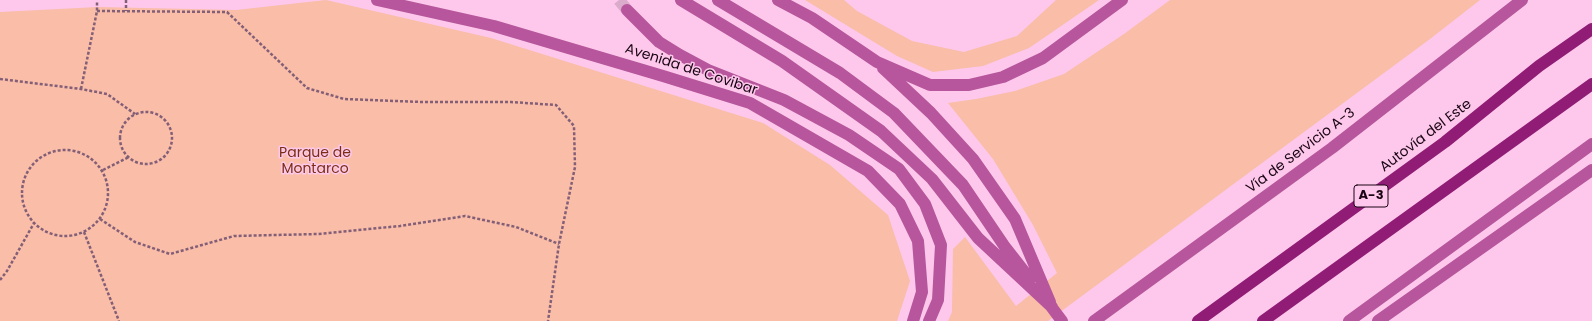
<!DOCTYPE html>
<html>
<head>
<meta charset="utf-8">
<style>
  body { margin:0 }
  canvas { display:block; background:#fdc8eb }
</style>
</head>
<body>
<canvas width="1592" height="321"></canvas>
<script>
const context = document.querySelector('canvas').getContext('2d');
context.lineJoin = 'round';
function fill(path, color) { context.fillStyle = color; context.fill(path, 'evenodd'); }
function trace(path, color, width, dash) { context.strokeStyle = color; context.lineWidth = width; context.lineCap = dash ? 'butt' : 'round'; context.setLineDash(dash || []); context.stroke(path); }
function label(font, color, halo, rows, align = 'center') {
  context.font = font + ' Poppins,sans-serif'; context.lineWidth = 3; context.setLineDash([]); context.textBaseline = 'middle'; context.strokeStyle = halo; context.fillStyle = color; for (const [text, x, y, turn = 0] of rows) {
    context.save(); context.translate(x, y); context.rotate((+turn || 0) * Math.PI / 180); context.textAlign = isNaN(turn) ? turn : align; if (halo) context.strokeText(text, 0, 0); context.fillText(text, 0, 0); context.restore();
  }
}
fill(new Path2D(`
  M326 0 491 38 763 123 830 165 888 215 910 281 897 321H0V12L98 7 236 10Z
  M805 0H844L857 11 912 41 964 52 1017 36 1056 0H1099L1029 48 983 66 933 72 897 56Z
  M1170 0H1480L1430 39 1048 321H948L952 312 953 249 965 237 1016 306 1057 273 1033 225 993 159 948 103 976 99 1015 91 1064 74 1124 34Z`), '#f9bda8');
trace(new Path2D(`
  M619 0 627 10`), '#dbabcb', 12, [12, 6]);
trace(new Path2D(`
  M126 0V11
  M97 11 227 12 307 88 344 99 422 102H511L556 105 574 126 575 167 559 244 548 321
  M0 79 81 89 107 94 135 114
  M81 89 97 11V1
  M120 138a26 26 0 1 1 52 0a26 26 0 1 1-52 0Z
  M22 193a43 43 0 1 1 86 0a43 43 0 1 1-86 0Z
  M103 170 129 157
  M100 219 135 242 170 254 234 236 318 234 400 226 465 216 516 227 559 244
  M84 232 119 321
  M0 280 7 271 34 223`), '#835f77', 2.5, [3, 2]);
trace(new Path2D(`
  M377 0 494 26 663 76 750 103 868 171 900 204 918 241 922 292 913 321
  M681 0 782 61 881 131 932 179 978 238 1052 307
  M718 0 840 73 894 113 963 185 1005 247 1030 279
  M778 0 812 18 877 62 930 85H969L1003 77 1043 58 1122 0
  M627 10 659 42 680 55 708 70 784 100 849 135 899 169 925 204 941 245 938 300 929 321
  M883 68 931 113 973 159 1015 219 1050 302
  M1047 301 1062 321
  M1094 321 1332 148 1522 0
  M1349 321 1592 144
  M1378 321 1592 170`), '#b7569c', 12);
trace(new Path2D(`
  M1198 321 1445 142 1539 66 1592 29
  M1263 321 1592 84`), '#911c76', 12);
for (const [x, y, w] of [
  [1371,196,34]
]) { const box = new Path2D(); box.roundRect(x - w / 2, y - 11, w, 22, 3); context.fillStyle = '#fdc8eb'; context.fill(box); trace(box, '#1a0514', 1); }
label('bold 13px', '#1a0514', null, [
  ["A-3",1371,196]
]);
label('14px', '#1a0514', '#fdc8eb', [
  ["Avenida de Covibar",691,70,18],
  ["Autovía del Este",1426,136,-37],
  ["Vía de Servicio A-3",1301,151,-37]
]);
label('14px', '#7b2e11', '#fdc8eb', [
  ["Parque de",315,153],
  ["Montarco",315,169]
]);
</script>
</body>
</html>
